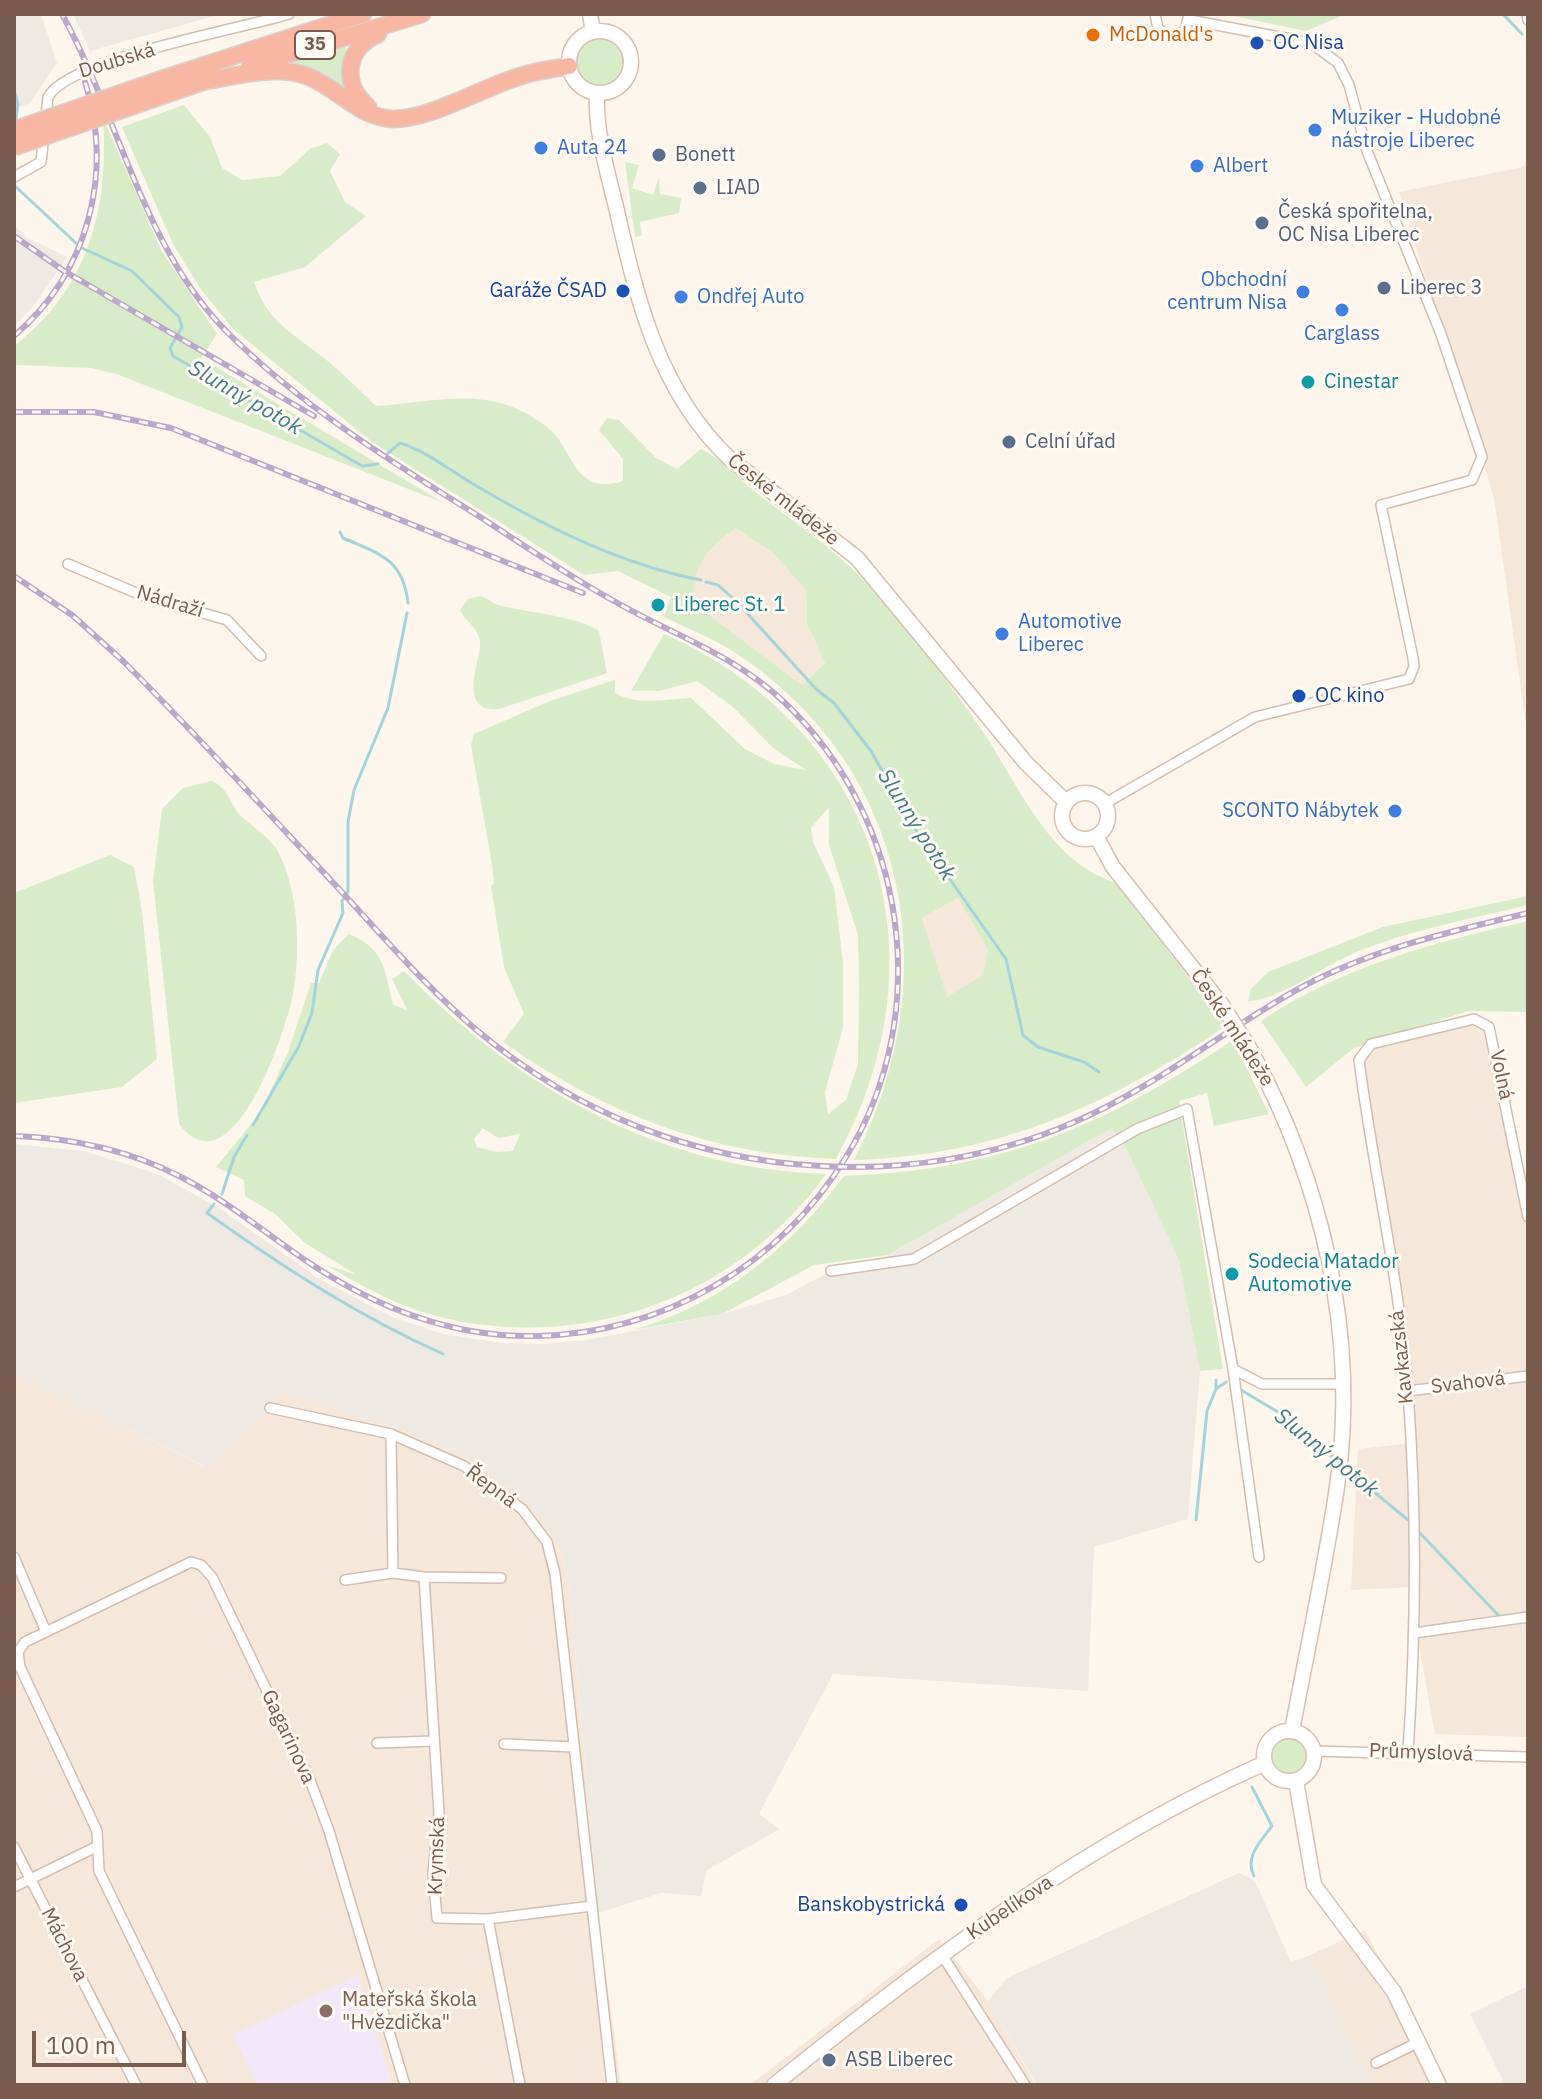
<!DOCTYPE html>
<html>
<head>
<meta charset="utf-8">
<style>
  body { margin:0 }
  #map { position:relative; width:1542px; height:2099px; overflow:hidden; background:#fdf6ec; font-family:"IBM Plex Sans",sans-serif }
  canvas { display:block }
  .frame { position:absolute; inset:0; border:16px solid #7a5c4d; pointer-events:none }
  .scale { position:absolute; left:32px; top:2031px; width:154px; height:36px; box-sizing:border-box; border:4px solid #7a5c4d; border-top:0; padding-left:10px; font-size:24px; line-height:28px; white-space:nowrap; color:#7a5c4d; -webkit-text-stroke:6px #fffaf3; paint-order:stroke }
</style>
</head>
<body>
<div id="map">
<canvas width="1542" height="2099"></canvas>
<div class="frame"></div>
<div class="scale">100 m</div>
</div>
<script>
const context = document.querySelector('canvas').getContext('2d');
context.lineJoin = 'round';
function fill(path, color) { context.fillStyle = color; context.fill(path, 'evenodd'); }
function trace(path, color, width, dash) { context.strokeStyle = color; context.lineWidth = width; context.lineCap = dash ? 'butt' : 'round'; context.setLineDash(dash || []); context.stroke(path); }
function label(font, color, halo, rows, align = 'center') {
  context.font = font + ' "IBM Plex Sans",sans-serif'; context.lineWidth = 6; context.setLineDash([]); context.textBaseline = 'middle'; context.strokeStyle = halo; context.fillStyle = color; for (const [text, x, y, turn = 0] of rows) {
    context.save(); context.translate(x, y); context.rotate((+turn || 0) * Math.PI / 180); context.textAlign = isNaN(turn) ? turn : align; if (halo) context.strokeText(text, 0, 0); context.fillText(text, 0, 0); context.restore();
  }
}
fill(new Path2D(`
  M1528 156V739L1494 498 1399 192 1523 167Z
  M736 528 773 553 806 590 807 624 825 663 802 685 709 615 693 597V574L718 539Z
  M958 898 988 950 983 975 947 998 922 918Z
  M1473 1023 1487 1030 1528 1236V1737L1435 1734 1418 1640V1587L1351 1590 1358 1449 1413 1443 1412 1391 1363 1061 1373 1047Z
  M14 1374 205 1467 275 1389 401 1430 463 1457 510 1486 532 1508 558 1545 569 1580 598 1916 621 2085H14Z
  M1365 1930 1447 2085H1372L1310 1955Z
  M939 1939 988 2001 1036 2085H750Z`), '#f5e8da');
fill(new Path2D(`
  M14 14H41L57 63 30 103 14 109Z
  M73 14H221L90 51Z
  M14 225 26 237 67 257 33 307 14 326Z
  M1112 1128 1126 1148 1179 1260 1200 1371 1188 1519 1094 1547 1088 1691 833 1674 759 1814 780 1829 707 1870 701 1896 661 1893 598 1913 569 1580 558 1545 532 1508 510 1486 463 1457 401 1430 275 1389 270 1408 206 1467 14 1374V1144L84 1151 158 1174 222 1210 318 1278 392 1317 443 1334 502 1343 542 1344 587 1340 722 1314 786 1295 831 1271 880 1267 888 1255Z
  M1239 1873 1255 1881 1291 1962 1310 1955 1372 2085H1037L988 2001 1007 1978Z
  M1528 1986V2085H1505L1470 2014Z`), '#efe9e4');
fill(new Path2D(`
  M358 1975 392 2084 257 2085 233 2035Z`), '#f3e8fa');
fill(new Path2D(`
  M1224 14H1346L1306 31Z
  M576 62a24 24 0 1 1 48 0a24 24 0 1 1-48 0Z
  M347 46 343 69 347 90 320 74 287 65Z
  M184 105 210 137 222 168 242 180 280 176 310 149 327 143 340 154 330 171 345 202 366 216 305 267 254 282C268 321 289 331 320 355 340 370 358 389 376 406 440 402 490 383 547 427 574 447 572 497 623 481V459L599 430 607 418 619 420 656 458 677 469 701 449C723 460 735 475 753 490 796 524 843 554 878 596 914 636 948 682 979 726 1017 780 1047 862 1115 882L1226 1026C1106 1106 1001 1155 854 1160 948 980 911 767 734 652 712 638 687 628 664 617L671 597 618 571 584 575 372 442 233 329 200 288 173 244 122 127ZM736 528 773 553 806 590 807 624 825 663 802 685 709 615 693 597C693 566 710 545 736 528ZM958 898 988 950 983 975 947 997 922 918Z
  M103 118 161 250 217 334 201 358 444 503 119 375 92 368 16 365 14 346C89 288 109 208 103 118Z
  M625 162 639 165 632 188 653 195 659 176 660 194 681 198 679 213 640 222 642 235 635 237Z
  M480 596C489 598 494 605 502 606 526 612 581 617 599 631L607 673 499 709C455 713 482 659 480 641 477 625 466 623 460 610L468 599Z
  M664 634C878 729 950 956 836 1159 712 1155 603 1113 503 1042L524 1014 504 967 491 886 494 883 492 865 471 745 474 734 550 701 615 680V693C638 706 666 699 691 698L745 749 774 764 806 770 773 748 732 706 697 681 659 691H631ZM829 807V845L858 935 859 988 858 1064 846 1100 828 1114 825 1092 843 1028V962L834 887 813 842 811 828Z
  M211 781C228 786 230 805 242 817 254 828 268 836 277 850 299 890 301 950 293 994 286 1031 232 1194 179 1124L153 881 162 809 183 788Z
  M110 855 134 867 142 911 157 1059 122 1087 14 1103V893Z
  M1528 896V905C1470 919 1410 930 1354 953 1326 965 1275 1002 1248 1001L1251 989 1268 972 1383 927Z
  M1528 921V1012L1468 1011 1354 1048 1306 1087 1261 1021C1342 966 1433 943 1528 921Z
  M349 934C385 949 384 968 393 1004L408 1011 392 979 404 971C518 1088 659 1169 826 1174 740 1294 593 1350 449 1319 405 1310 365 1288 326 1265L357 1275 305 1243 275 1214 245 1196 244 1180 216 1167 261 1112 288 1052 311 983H319L333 950ZM483 1128 498 1138 520 1134 513 1151 497 1152 477 1147 474 1139Z
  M1233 1040 1269 1114 1214 1126 1207 1093 1179 1101 1223 1369 1200 1371 1179 1260 1126 1148 1112 1128 888 1255 814 1265 722 1314 633 1330C721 1304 790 1249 844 1176 1002 1170 1103 1127 1233 1040Z
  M1272 1756a17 17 0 1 1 34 0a17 17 0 1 1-34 0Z`), '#d8ecc9');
trace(new Path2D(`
  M1503 14 1522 34
  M14 89 18 105 15 124
  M15 186 77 244
  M82 248 132 271 179 317 182 327 170 348 173 356 362 466 378 464
  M387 454 400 443C429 452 453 473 480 488 548 528 623 565 701 580
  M340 532 343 538C380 554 403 559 408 603
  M706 582 718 585 736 601 816 689 834 703 871 751 918 834 1006 959 1023 1035 1038 1047 1084 1062 1099 1072
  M253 1125 299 1046 312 1013 318 970 343 913 342 901 348 892V822L354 790 388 708 407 613
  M222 1194 234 1157 247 1135
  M214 1204 207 1213C283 1267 358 1316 443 1354
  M1216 1380V1389L1226 1382
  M1241 1390 1298 1424 1334 1459
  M1343 1466 1408 1520
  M1196 1520 1207 1411 1216 1389
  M1417 1530 1500 1617
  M1252 1787 1272 1826C1261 1841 1244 1857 1254 1876`), '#a5d3da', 3);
const street = new Path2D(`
  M1155 14 1158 29 1171 36 1185 31 1189 14
  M1527 14 1528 20
  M14 177 41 162 48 97C68 59 241 29 289 14
  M68 564 141 595 227 620 261 656
  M1104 804 1255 717 1409 679 1414 666 1413 658 1381 505 1472 480 1482 457 1441 334 1367 151 1349 85 1338 63 1311 43 1190 20
  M831 1271 914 1259 1137 1129 1187 1109 1233 1369
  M1408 1391 1528 1376
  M270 1408 391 1434 464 1466 522 1509 547 1542 555 1574 612 2085
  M391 1434 393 1573 424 1577 439 1813 433 1873 437 1918 488 1919 520 2085
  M14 1557 46 1632
  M1259 1557 1233 1369 1262 1384H1342
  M424 1577 501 1578
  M345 1580 393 1573
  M1414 1633 1528 1617
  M377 1743 433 1741
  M504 1744 574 1747
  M1314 1751 1528 1757
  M1408 1752C1416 1633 1417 1511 1408 1392 1400 1280 1373 1171 1359 1060L1371 1044 1474 1019 1489 1027 1528 1217
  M14 1847 136 2085
  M14 1887 96 1847
  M488 1919 592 1906
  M942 1955 1025 2085
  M1376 2063 1419 2042
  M203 2085 99 1871 97 1831 20 1667 18 1652 25 1642 191 1562 201 1565 212 1577 310 1780 329 1831 405 2085`);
const secondary = new Path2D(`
  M590 14 593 32
  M569 62a31 31 0 1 1 62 0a31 31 0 1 1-62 0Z
  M597 93C595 131 607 170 616 207 637 299 658 391 730 459L857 558 1026 763 1066 802
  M1062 816a23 23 0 1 1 46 0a23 23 0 1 1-46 0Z
  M1096 836 1113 867 1222 1005
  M1250 1049C1322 1180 1359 1336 1337 1487 1325 1568 1307 1650 1292 1731
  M1264 1756a25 25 0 1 1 50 0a25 25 0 1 1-50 0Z
  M1296 1781 1314 1885 1394 1992 1439 2085
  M774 2085C926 1962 1086 1842 1265 1763`);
const highway = new Path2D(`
  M250 66 422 14
  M165 78 363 14
  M210 80C241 75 276 65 307 76 337 87 359 118 393 119 432 119 483 87 521 76 536 71 553 69 569 66
  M173 92 217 77
  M368 107C341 83 345 49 378 34`);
trace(street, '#d1beb0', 12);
trace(secondary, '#d6c0b0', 17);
trace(highway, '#dad1cd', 19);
trace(street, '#fff', 9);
trace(secondary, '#fff', 14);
trace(highway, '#f7b7a3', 16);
const rail = new Path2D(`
  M14 236 64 271 314 416
  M14 336C88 273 114 174 85 82
  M14 412H94L171 428 583 593
  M14 576 72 615 123 661C197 735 268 813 340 890 385 939 429 990 479 1032 576 1113 695 1160 821 1166 906 1171 994 1157 1072 1123 1155 1088 1222 1031 1300 988 1372 949 1449 932 1528 913
  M14 1136C72 1138 129 1150 181 1177 226 1200 264 1232 305 1260 374 1307 452 1338 537 1336 664 1333 780 1265 846 1157 935 1013 907 818 784 702 733 654 673 635 614 601 567 575 522 544 477 515 390 461 300 405 227 332 142 246 119 117 62 14`);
trace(rail, '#b9a8c9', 6);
trace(rail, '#fffaf3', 3, [9]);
const secondaryBridge = new Path2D(`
  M1222 1005 1250 1049`);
const highwayBridge = new Path2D(`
  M14 130 165 78
  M14 147 173 92`);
trace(secondaryBridge, '#d6c0b0', 17, []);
trace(highwayBridge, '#dad1cd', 19, []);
trace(secondaryBridge, '#fff', 14);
trace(highwayBridge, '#f7b7a3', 16);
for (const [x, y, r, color] of [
  [1093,35,8,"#e8710a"],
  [1257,43,8,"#1a4fb4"],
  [1315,130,8,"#3f7fe0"],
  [541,148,8,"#3f7fe0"],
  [659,155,8,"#5c6f8a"],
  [1197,166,8,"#3f7fe0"],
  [700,188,8,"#5c6f8a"],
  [1262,223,8,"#5c6f8a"],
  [1384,288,8,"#5c6f8a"],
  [623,291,8,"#1a4fb4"],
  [1303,292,8,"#3f7fe0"],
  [681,297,8,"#3f7fe0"],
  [1342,310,8,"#3f7fe0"],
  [1308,382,8,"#0f9aa8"],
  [1009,442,8,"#5c6f8a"],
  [658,605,8,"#0f9aa8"],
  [1002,634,8,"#3f7fe0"],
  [1299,696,8,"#1a4fb4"],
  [1395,811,8,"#3f7fe0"],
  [1232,1274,8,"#0f9aa8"],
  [961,1905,8,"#1a4fb4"],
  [326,2011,8,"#8d6e63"],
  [829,2060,8,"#5c6f8a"]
]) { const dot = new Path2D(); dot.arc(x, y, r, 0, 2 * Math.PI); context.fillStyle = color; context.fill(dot); trace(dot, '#fffaf3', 3); }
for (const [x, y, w] of [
  [315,45,40]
]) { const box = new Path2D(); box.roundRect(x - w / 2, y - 14, w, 28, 6); context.fillStyle = '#fffaf3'; context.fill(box); trace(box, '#7a5c4d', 2); }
label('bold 18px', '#7a5c4d', null, [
  ["35",315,45]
]);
label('20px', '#c56008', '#fffaf3', [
  ["McDonald's",1109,35]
], 'left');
label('20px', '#164399', '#fffaf3', [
  ["OC Nisa",1273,43],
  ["Garáže ČSAD",607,291,"right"],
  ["OC kino",1315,696],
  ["Banskobystrická",945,1905,"right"]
], 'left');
label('20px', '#7a5c4d', '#fffaf3', [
  ["Doubská",117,61,-17],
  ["České mládeže",783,500,38],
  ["Nádraží",170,602,17],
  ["České mládeže",1232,1028,57],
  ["Volná",1501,1075,78],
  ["Kavkazská",1402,1357,-96],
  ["Svahová",1468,1383,-7],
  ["Řepná",491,1487,36],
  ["Gagarinova",288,1737,65],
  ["Průmyslová",1421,1753,2],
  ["Krymská",437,1856,-88],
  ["Kubelíkova",1010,1908,-34],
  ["Máchova",64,1945,63]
]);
label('20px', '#366cbe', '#fffaf3', [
  ["Muziker - Hudobné",1331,118],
  ["nástroje Liberec",1331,141],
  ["Auta 24",557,148],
  ["Albert",1213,166],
  ["Obchodní",1287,280,"right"],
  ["centrum Nisa",1287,303,"right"],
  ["Ondřej Auto",697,297],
  ["Carglass",1342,334,"center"],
  ["Automotive",1018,622],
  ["Liberec",1018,645],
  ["SCONTO Nábytek",1379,811,"right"]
], 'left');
label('20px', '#4e5e75', '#fffaf3', [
  ["Bonett",675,155],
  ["LIAD",716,188],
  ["Česká spořitelna,",1278,212],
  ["OC Nisa Liberec",1278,235],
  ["Liberec 3",1400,288],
  ["Celní úřad",1025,442],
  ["ASB Liberec",845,2060]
], 'left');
label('20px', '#0d838f', '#fffaf3', [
  ["Cinestar",1324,382],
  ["Liberec St. 1",674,605],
  ["Sodecia Matador",1248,1262],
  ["Automotive",1248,1285]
], 'left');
label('20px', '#785e54', '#fffaf3', [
  ["Mateřská škola",342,2000],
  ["\"Hvězdička\"",342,2023]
], 'left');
label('italic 22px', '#437c86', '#fffaf3', [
  ["Slunný potok",245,398,30],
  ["Slunný potok",916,825,58],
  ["Slunný potok",1326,1453,39]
]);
</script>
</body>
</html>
